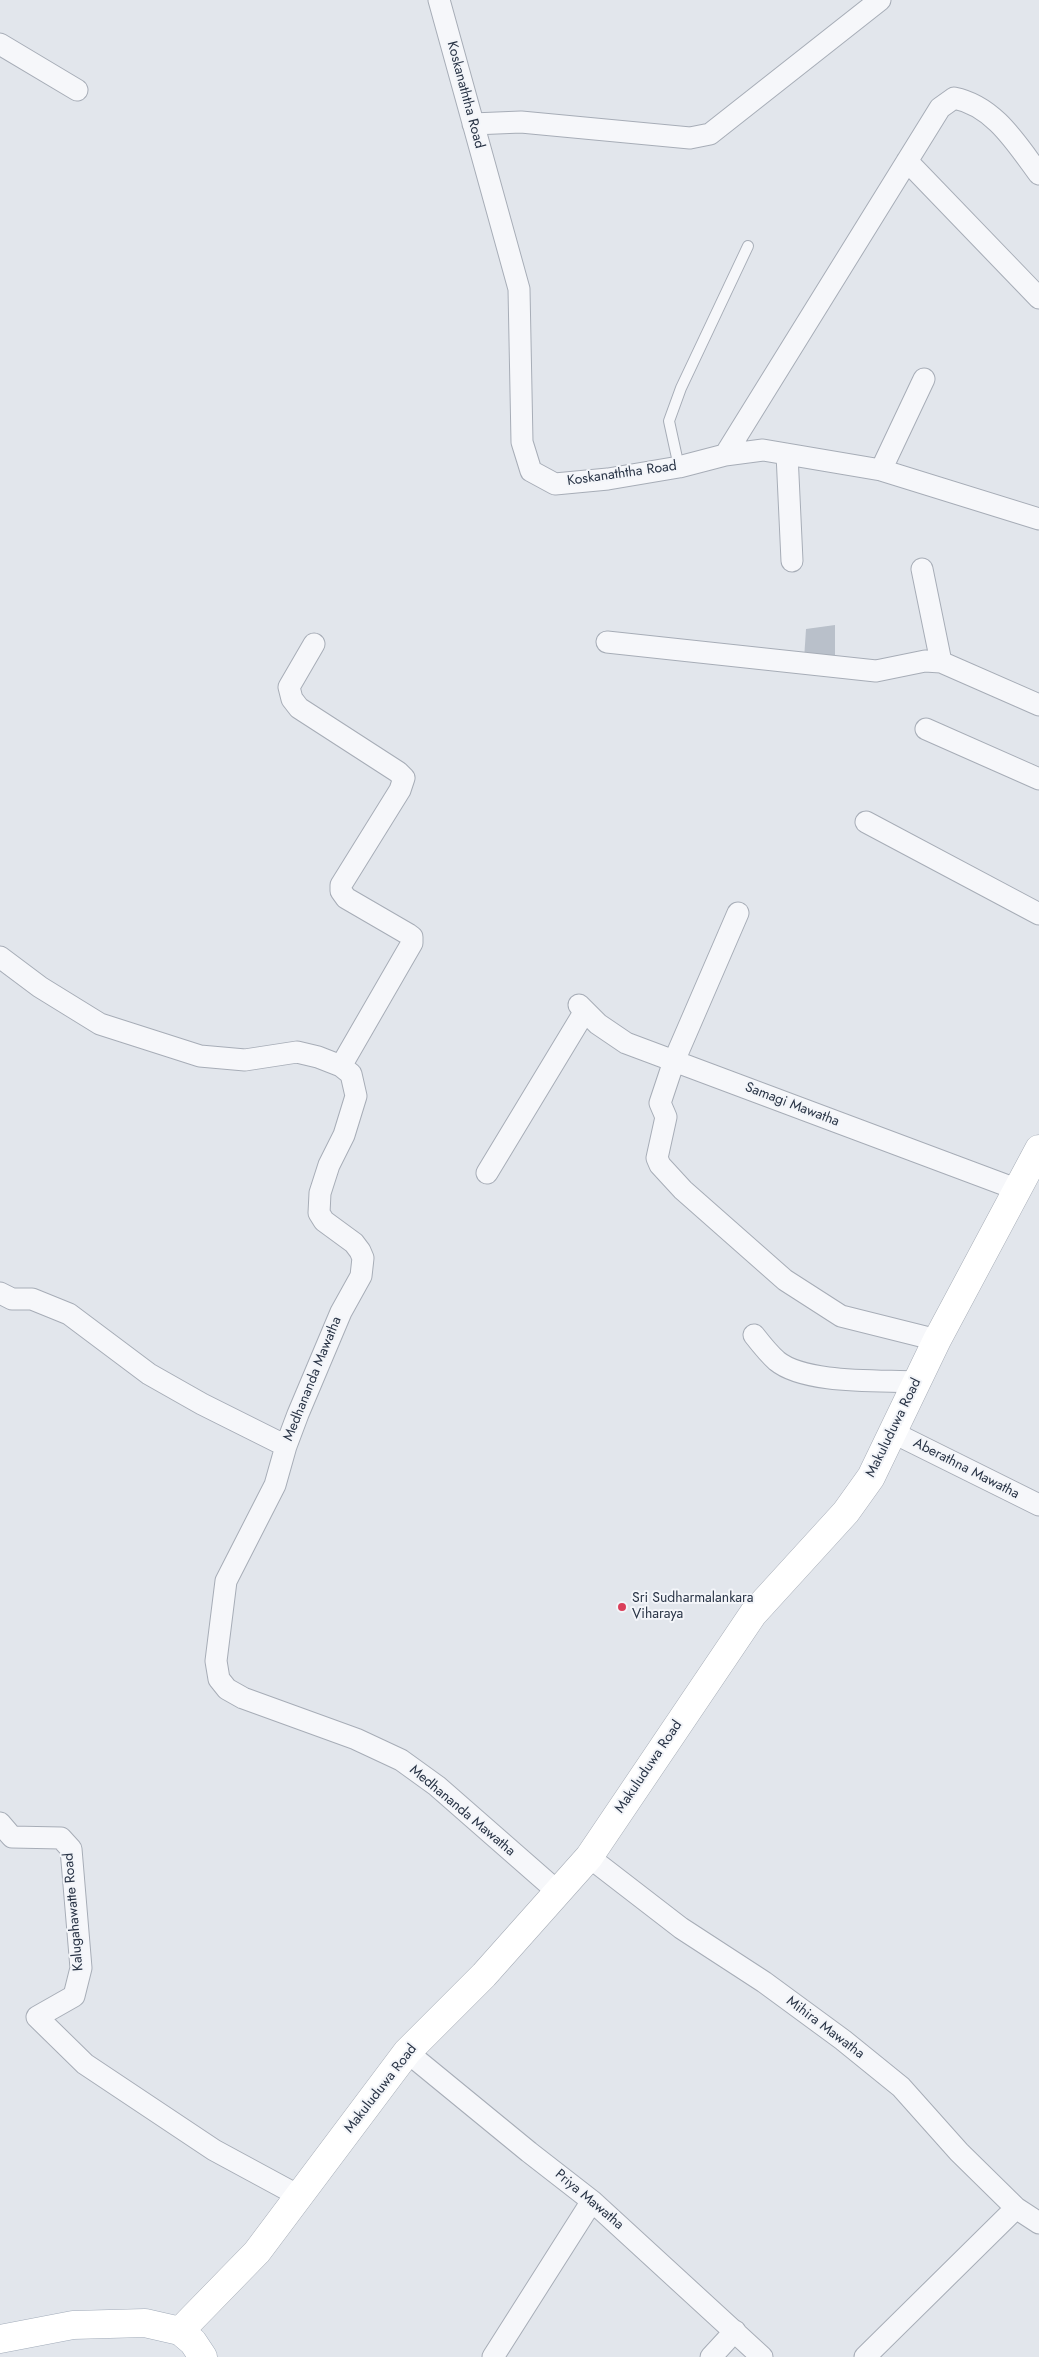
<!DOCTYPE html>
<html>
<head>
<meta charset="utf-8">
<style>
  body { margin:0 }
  canvas { display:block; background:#e2e6ec }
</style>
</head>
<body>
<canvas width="1039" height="2357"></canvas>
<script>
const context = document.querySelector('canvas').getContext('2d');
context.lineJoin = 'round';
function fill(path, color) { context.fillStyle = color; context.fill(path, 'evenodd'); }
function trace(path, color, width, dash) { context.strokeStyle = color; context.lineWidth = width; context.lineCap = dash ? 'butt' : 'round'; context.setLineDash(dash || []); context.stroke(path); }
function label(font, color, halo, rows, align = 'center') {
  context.font = font + ' Jost,sans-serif'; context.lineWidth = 4; context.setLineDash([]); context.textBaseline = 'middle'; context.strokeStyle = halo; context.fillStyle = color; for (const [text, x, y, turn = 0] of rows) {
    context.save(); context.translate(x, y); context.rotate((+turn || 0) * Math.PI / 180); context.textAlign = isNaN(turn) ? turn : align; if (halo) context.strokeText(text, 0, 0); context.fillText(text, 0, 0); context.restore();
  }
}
fill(new Path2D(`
  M835 625V657L804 660 806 629Z`), '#b9c0ca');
const lane = new Path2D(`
  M679 467 669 421 681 388 748 246`);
const street = new Path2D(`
  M439 0 519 289 522 442 531 471 555 484 608 479 679 467 725 455 763 450 881 470 1039 519
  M0 44 77 90
  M473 124 521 122 690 138 710 134 880 0
  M907 161 1039 298
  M787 454 792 561
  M725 455 940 108 954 98C994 106 1016 143 1039 174
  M881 470 924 379
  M922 569 941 662
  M607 642 876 671 925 661 941 662 1039 705
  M314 644 289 687 292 699 299 708 398 772 404 778 400 790 341 885V891L346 898 408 934 412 937V943L341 1066
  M926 729 1039 779
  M866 822 1039 914
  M738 913 674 1061 660 1103 666 1117 657 1158 660 1165 683 1190 785 1280 841 1316 937 1340
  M0 957 40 987 100 1024 200 1056 245 1060 297 1052 318 1057 341 1066 351 1074 356 1096 344 1135 329 1165 320 1193 319 1213 324 1221 354 1243 360 1251 363 1258 361 1276 341 1312 298 1414 286 1446 275 1485 226 1581 216 1661 219 1679 227 1689 243 1698 356 1739 401 1760 437 1786 558 1892
  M579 1005 598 1024 626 1043 1016 1189
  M487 1173 585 1011
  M0 1293 12 1299H32L69 1314 149 1374 202 1404 286 1446
  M754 1335C761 1344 769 1354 777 1361 805 1384 880 1380 916 1382
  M894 1433 1039 1505
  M0 1823 12 1837 61 1838 71 1849 81 1968 74 1996 37 2017 85 2064 214 2150 299 2196
  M589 1857 681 1928 764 1982 843 2040 901 2087 959 2152 1016 2208 1039 2223
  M407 2052 529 2152 592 2201 762 2357
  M493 2357 592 2201
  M711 2357 735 2331
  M865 2357 1016 2208`);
const secondary = new Path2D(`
  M180 2331 257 2252 407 2052 484 1975 589 1857 753 1614 846 1512 871 1477 937 1340 1039 1149`);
const primary = new Path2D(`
  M0 2339 73 2325 145 2323 180 2331 193 2342 203 2357`);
trace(lane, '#a7adb7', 12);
trace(street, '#a7adb7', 23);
trace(secondary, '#a7adb7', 29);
trace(primary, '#a1abb9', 29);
trace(lane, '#f6f7fa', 10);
trace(street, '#f6f7fa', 21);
trace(secondary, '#fff', 28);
trace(primary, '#fff', 28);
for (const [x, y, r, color] of [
  [622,1607,5,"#da3f5a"]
]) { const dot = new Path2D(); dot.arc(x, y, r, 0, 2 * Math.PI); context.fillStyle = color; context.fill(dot); trace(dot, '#f3f5f9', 2); }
label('14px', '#293446', '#f3f5f9', [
  ["Koskanaththa Road",465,95,75],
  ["Koskanaththa Road",622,474,-8],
  ["Samagi Mawatha",792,1105,21],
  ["Medhananda Mawatha",313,1379,-68],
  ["Makuluduwa Road",894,1428,-64],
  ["Aberathna Mawatha",966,1469,27],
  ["Makuluduwa Road",649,1767,-56],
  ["Medhananda Mawatha",462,1811,40],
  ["Kalugahawatte Road",74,1912,-95],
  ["Mihira Mawatha",825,2028,37],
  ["Makuluduwa Road",381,2089,-52],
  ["Priya Mawatha",589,2200,40]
]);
label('14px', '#293446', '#f3f5f9', [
  ["Sri Sudharmalankara",632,1599],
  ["Viharaya",632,1615]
], 'left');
</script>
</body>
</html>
